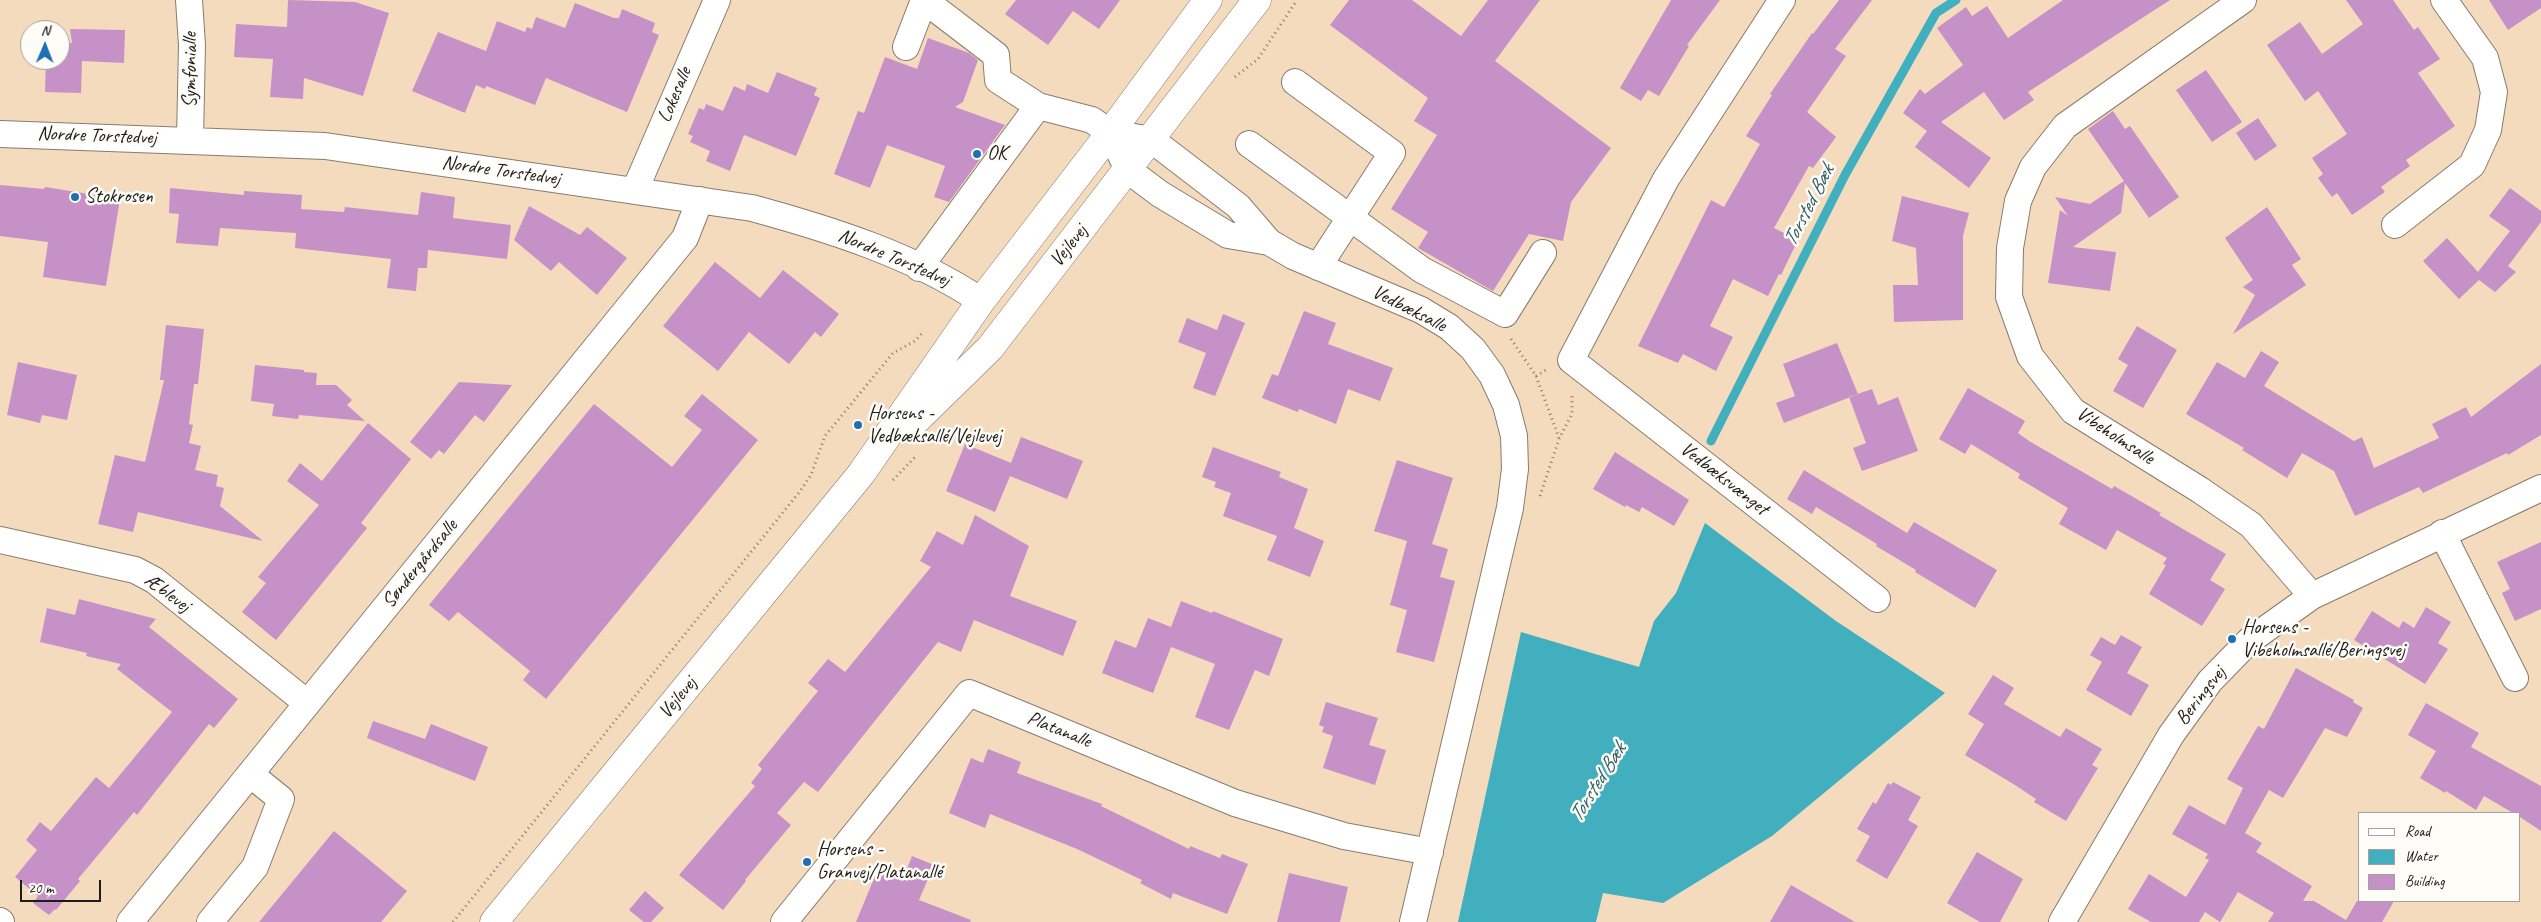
<!DOCTYPE html>
<html>
<head>
<meta charset="utf-8">
<style>
  body { margin:0 }
  #map { position:relative; width:2541px; height:922px; overflow:hidden; background:#f4dbbe; font-family:Caveat,sans-serif }
  canvas { display:block }
  .legend { position:absolute; left:2358px; top:812px; width:162px; height:90px; box-sizing:border-box; background:#fdfcf7; border:1px solid #a3a29f; margin:0; padding:6px 9px; list-style:none; font-size:15px; color:#1c1c1c }
  .legend li { display:flex; align-items:center; gap:10px; height:25px }
  .legend b { width:25px; border:1px solid #a3a29f }
  .north { position:absolute; left:20px; top:20px; width:50px; height:50px; box-sizing:border-box; background:#fdfcf7; border:1px solid #a3a29f; border-radius:50%; rotate:1deg; font-size:14px; font-weight:700; line-height:20px; text-align:center; color:#1c1c1c }
  .north::after { content:''; display:block; margin:auto; width:18px; height:22px; background:#1f6fb2; clip-path:polygon(50% 0,100% 100%,50% 72%,0 100%) }
  .scale { position:absolute; left:20px; top:880px; width:81px; height:22px; box-sizing:border-box; border:2px solid #1c1c1c; border-top:0; padding-left:6px; font-size:15px; line-height:18px; white-space:nowrap; color:#1c1c1c; -webkit-text-stroke:4px #fdfcf7; paint-order:stroke }
</style>
</head>
<body>
<div id="map">
<canvas width="2541" height="922"></canvas>
<ul class="legend">
<li><b style="height:6px;background:#fff"></b>Road</li>
<li><b style="height:14px;background:#41afbe"></b>Water</li>
<li><b style="height:14px;background:#c691c7"></b>Building</li>
</ul>
<div class="north">N</div>
<div class="scale">20 m</div>
</div>
<script>
const context = document.querySelector('canvas').getContext('2d');
context.lineJoin = 'round';
function fill(path, color) { context.fillStyle = color; context.fill(path, 'evenodd'); }
function trace(path, color, width, dash) { context.strokeStyle = color; context.lineWidth = width; context.lineCap = dash ? 'butt' : 'round'; context.setLineDash(dash || []); context.stroke(path); }
function label(font, color, halo, rows, align = 'center') {
  context.font = font + ' Caveat,sans-serif'; context.lineWidth = 5; context.setLineDash([]); context.textBaseline = 'middle'; context.strokeStyle = halo; context.fillStyle = color; for (const [text, x, y, turn = 0] of rows) {
    context.save(); context.translate(x, y); context.rotate((+turn || 0) * Math.PI / 180); context.textAlign = isNaN(turn) ? turn : align; if (halo) context.strokeText(text, 0, 0); context.fillText(text, 0, 0); context.restore();
  }
}
fill(new Path2D(`
  M1705 523 1836 621 1945 693 1772 836 1663 903 1603 893 1596 922H1458L1521 632 1639 667 1654 621 1676 593Z`), '#41afbe');
trace(new Path2D(`
  M1711 441 1845 175 1936 13 1956 0`), '#41afbe', 9);
fill(new Path2D(`
  M288 0 355 2 389 13 363 96 304 78 303 99 270 97 273 59 234 57 236 24 287 27Z
  M1016 0H1120L1099 29 1073 11 1048 45 1005 14Z
  M1349 0H1412L1461 36 1488 0H1540L1495 61 1611 148 1571 202 1563 241 1529 234 1493 291 1418 248 1428 232 1391 209 1437 135 1414 121 1428 98 1330 25Z
  M1671 0H1720L1687 45 1689 46 1659 96 1648 90 1641 101 1620 88Z
  M1839 0H1872L1835 49 1846 56 1807 112 1836 137 1813 168 1809 166 1774 228 1798 240 1781 275 1779 274 1768 296 1733 279 1710 326 1733 337 1716 371 1683 354 1678 363 1638 346 1711 200 1724 207 1760 144 1746 136 1772 95 1770 94 1812 33 1813 34Z
  M2063 0H2170L2028 92 2034 100 2004 120 1984 92 1941 122 1991 158 1969 188 1915 147 1927 131 1903 113 1920 89 1925 94 1963 65 1937 28 1966 7 1972 16 1987 6 2008 38Z
  M2346 0H2393L2414 30 2418 27 2440 59 2418 73 2455 126 2406 160 2410 166 2381 187 2385 192 2352 215 2337 193 2332 197 2318 178 2323 174 2312 158 2347 134 2318 91 2305 101 2267 45 2300 22 2322 54 2363 24Z
  M2489 0H2541V8L2508 30Z
  M575 3 614 18H619L622 9 655 23 652 32 659 35 627 112 546 78 535 105 486 86 485 89 476 85 465 113 412 91 438 32 486 51 497 21 525 32 527 27 532 29 536 17 565 28Z
  M70 29 125 30 124 63 82 61 81 93 45 92 46 60H60V42L72 43Z
  M928 38 969 53 978 60 963 102 955 107 1005 125 949 202 934 197 945 166 887 145 870 188 834 174 858 111 864 113 885 57 917 69Z
  M2206 70 2242 122 2212 142 2176 90Z
  M777 72 817 88 814 95 820 98 796 156 744 135 730 171 706 161 710 151 690 142 693 136 688 134 699 108 704 110 706 104 723 111 734 86 745 91 747 84 768 93Z
  M2113 111 2125 129 2130 126 2179 197 2149 218 2125 183 2121 213 2073 247 2116 252 2110 291 2048 283 2060 210 2068 216 2055 197 2090 204 2124 181 2088 129Z
  M2258 118 2277 146 2255 161 2236 133Z
  M0 185 44 189 45 187 120 199 106 286 43 277 48 242 0 236Z
  M170 188 244 195V191L302 195 301 209 344 212 345 207 418 215 421 192 455 197 453 218 511 225 507 259 428 250 427 268H418L416 291 387 288 391 259 295 248 296 233 220 228 218 246 176 243 179 214 169 213Z
  M2510 188 2541 211V222L2508 266 2516 272 2495 292 2479 280 2459 299 2423 261 2447 238 2478 272 2510 231 2489 216Z
  M1902 196 1969 213 1963 236V320L1894 322 1893 285H1918L1916 248 1892 241Z
  M529 206 580 235 587 227 627 258 597 295 559 262 551 271 514 240Z
  M2267 207 2301 259 2292 265 2306 285 2233 334 2255 295 2243 287 2253 280 2225 238Z
  M715 262 760 298 783 270 839 314 821 337 815 332 789 364 749 332 718 371 663 326Z
  M1304 311 1336 323 1328 344 1393 368 1380 401 1348 389 1336 424 1299 409 1298 412 1262 398 1272 374 1278 376Z
  M1223 314 1245 323 1215 396 1193 388 1206 353 1178 342 1187 318 1217 330Z
  M166 325 204 329 198 384H194L189 424 193 425 189 443 201 446 195 470 218 475 216 486 224 488 220 506 263 541 138 512 133 532 98 524 115 455 145 462 164 380H160Z
  M2137 326 2177 350 2143 408 2113 391 2128 365 2118 359Z
  M1837 343 1858 394 1784 423 1776 403 1795 396 1783 364Z
  M2261 351 2279 362 2264 386 2354 441 2362 437 2374 468 2439 438 2432 424 2466 407 2471 417 2541 364V435L2508 455 2507 453 2423 493 2419 487 2355 516 2334 471 2302 453 2287 478 2242 450 2244 448 2186 414 2217 362 2245 378Z
  M18 362 77 375 67 420 42 415 40 423 7 415Z
  M255 365 304 370V372L317 373 316 385H336L352 400 347 405 365 421 299 415 298 419 272 416 274 404 251 401Z
  M459 382 512 385 484 422 475 415 444 454 439 450 431 459 410 442Z
  M1968 388 2025 421 2018 433 2029 441 2112 489 2114 486 2161 513 2159 515 2226 554 2210 580 2225 589 2202 626 2149 594 2166 565 2163 564 2167 558 2117 530 2106 550 2059 524 2068 508 2018 478 2020 474 1971 444 1965 454 1939 439Z
  M1872 389 1878 405 1898 397 1918 451 1862 471 1853 448 1866 443 1849 397Z
  M702 394 758 440 546 699 523 680 530 671 458 612 449 621 429 605 594 404 672 467 702 430 684 416Z
  M368 423 411 459 361 523 367 528 276 640 242 612 266 583 258 577 319 505 287 481 300 463 322 481Z
  M1021 437 1083 461 1067 499 1010 476 995 512 946 491 965 444 1011 463Z
  M1213 447 1281 472 1279 477 1308 489 1294 528 1324 541 1310 577 1267 560 1277 536 1223 516 1231 493 1214 487 1216 482 1202 477Z
  M1615 452 1689 500 1674 526 1642 507 1639 512 1626 505 1625 507 1593 489Z
  M1397 460 1453 478 1432 544 1448 549 1440 577 1455 581 1434 662 1396 652 1407 610 1390 605 1407 541 1374 531Z
  M1804 470 1907 533 1914 522 1997 570 1975 608 1915 572 1916 570 1876 546 1877 544 1816 507 1812 514 1787 499Z
  M975 515 1029 546 1010 596 1077 621 1063 656 974 620 961 652 938 642 818 792 804 782 777 813 791 825 745 880 746 881 723 910 679 875 755 786 751 783 762 769 758 765 818 691 808 683 828 659 845 672 931 567 920 561 937 531 963 545Z
  M2541 542V609L2515 621 2502 593 2510 589 2497 562Z
  M79 599 156 619 149 627 238 699 214 728 209 724 137 815 134 812 78 879 80 881 56 910 55 909 49 915 33 903 38 896 15 877 37 850 26 840 40 822 51 831 96 777 109 788 172 712 117 669 121 664 86 656 87 653 40 642 47 608 75 615Z
  M1181 601 1212 613 1213 611 1283 639 1269 676 1255 670 1229 730 1195 717 1215 664 1171 647 1153 693 1102 673 1115 640 1136 648 1148 618 1171 627Z
  M2426 607 2451 622 2438 643 2448 649 2425 684 2354 640 2372 611 2399 628 2403 621 2414 628Z
  M2121 635 2142 647 2127 673 2149 685 2131 716 2086 690 2102 662 2090 655 2101 637 2115 645Z
  M2296 668 2354 700 2353 702 2363 708 2347 737 2325 728 2283 798 2269 790 2245 833 2262 843 2256 852 2312 886 2303 901H2314L2346 920 2357 901H2394L2382 922H2268L2274 913 2238 892 2220 922 2205 912 2199 922H2151L2128 909 2149 874 2186 897 2209 860 2205 858 2208 854 2172 834 2189 805 2225 825 2243 788 2227 779 2258 726 2264 729Z
  M1993 675 2014 688 2004 704 2060 737 2066 728 2102 749 2092 765 2098 768 2066 821 2034 802 2036 799 2015 785 1965 755 1984 724 1968 714Z
  M1326 702 1378 718 1369 745 1386 750 1375 785 1323 768 1333 736 1322 732 1324 727 1319 725Z
  M2426 703 2479 733 2471 747 2541 786V831L2520 817V813H2513L2484 796 2476 810 2446 791 2445 793 2420 778 2436 751 2408 735Z
  M373 721 425 739 431 724 488 747 475 781 367 738Z
  M988 749 1021 762 1017 773 1102 804 1101 806 1189 849 1190 846 1220 858 1222 854 1248 864 1227 914 1173 893 1171 899 1140 883 1142 880 1077 849 990 814 985 828 949 813 971 758 983 763Z
  M1893 782 1921 797 1908 820 1918 826 1887 879 1856 861 1870 836 1857 829 1873 802 1876 804 1888 783 1891 785Z
  M334 831 407 891 381 922H259Z
  M1977 852 2023 879 2000 922H1980L1947 903Z
  M912 856 934 865 919 900 971 920 970 922H856L880 864 905 874Z
  M1289 873 1348 887 1340 922H1277Z
  M1791 885 1855 922H1770Z
  M645 891 664 908 651 922H644L629 910Z`), '#c691c7');
const minor = new Path2D(`
  M189 0 192 45 190 139
  M924 0 996 55 998 80 1038 106
  M1782 0 1666 179 1571 360 1877 599
  M2243 0 2065 126 2033 167 2018 201 2010 248 2009 297 2030 356 2073 411 2200 490 2251 525 2312 596
  M906 47 924 0
  M1295 82 1392 153 1318 267
  M0 134 325 146 752 208C829 229 915 256 981 301
  M1249 144 1422 270 1505 314 1543 253
  M1118 149 1128 170 1160 194 1228 235 1269 242
  M635 190 717 0
  M2395 225 2472 165 2488 130 2494 92 2485 58 2444 0
  M919 268 1038 106 1092 120 1110 133 1152 140 1238 206 1269 242 1293 256 1421 310 1449 327 1473 349 1492 375 1506 405 1514 436 1515 469 1510 508 1413 922
  M2442 533 2515 678
  M0 540 135 570 154 580 307 703
  M0 921 1 922
  M130 922 685 238 700 200
  M210 922 255 867 281 799 250 774
  M784 922 969 693 1235 803 1344 836 1430 852
  M2062 922 2171 735 2210 681 2249 641 2312 596 2541 488`);
const major = new Path2D(`
  M907 429 990 348 1257 0
  M494 922 861 474 981 301 1110 133 1208 0`);
trace(minor, '#887c6d', 28);
trace(major, '#887c6d', 29);
trace(new Path2D(`
  M1235 77 1258 59 1297 0
  M1511 339 1536 376 1559 438
  M1536 376 1546 370
  M893 480 916 456
  M1540 496 1559 439 1572 414V394
  M453 922 801 490 811 475 825 436 893 353 915 341 924 331`), '#887c6d', 3, [1, 4]);
trace(minor, '#fff', 26);
trace(major, '#fff', 28);
for (const [x, y, r, color] of [
  [977,154,5,"#1f6fb2"],
  [75,197,5,"#1f6fb2"],
  [858,425,5,"#1f6fb2"],
  [2232,639,5,"#1f6fb2"],
  [807,862,5,"#1f6fb2"]
]) { const dot = new Path2D(); dot.arc(x, y, r, 0, 2 * Math.PI); context.fillStyle = color; context.fill(dot); trace(dot, '#fdfcf7', 2); }
label('20px', '#1c1c1c', '#fdfcf7', [
  ["Symfonialle",191,70,-90],
  ["Lokesalle",675,95,-67],
  ["Nordre Torstedvej",97,136,2],
  ["Nordre Torstedvej",501,171,8],
  ["Vejlevej",1069,246,-52],
  ["Nordre Torstedvej",894,258,23],
  ["Vedbæksalle",1409,309,27],
  ["Vibeholmsalle",2115,436,33],
  ["Vedbæksvænget",1724,479,38],
  ["Søndergårdsalle",420,564,-51],
  ["Æblevej",167,593,36],
  ["Beringsvej",2201,696,-52],
  ["Vejlevej",678,698,-51],
  ["Platanalle",1059,730,22]
]);
label('20px', '#1c1c1c', '#fdfcf7', [
  ["OK",987,154],
  ["Stokrosen",85,197],
  ["Horsens -",868,414],
  ["Vedbæksallé/Vejlevej",868,437],
  ["Horsens -",2242,628],
  ["Vibeholmsallé/Beringsvej",2242,651],
  ["Horsens -",817,850],
  ["Granvej/Platanallé",817,873]
], 'left');
label('italic 21px', '#2d5e65', '#fdfcf7', [
  ["Torsted Bæk",1809,206,-63],
  ["Torsted Bæk",1598,783,-58]
]);
</script>
</body>
</html>
